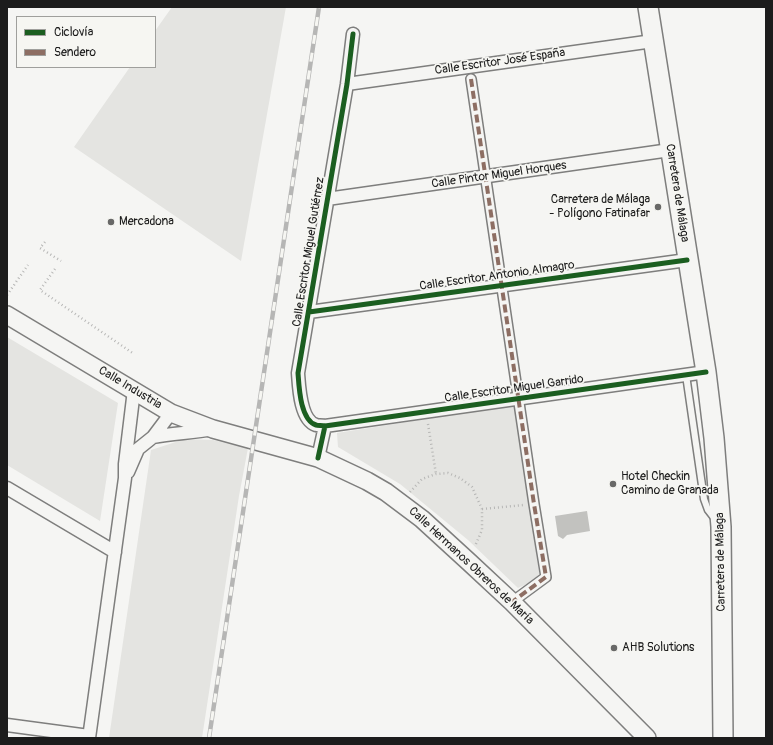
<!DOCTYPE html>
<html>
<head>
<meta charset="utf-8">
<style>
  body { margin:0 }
  #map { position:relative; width:773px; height:745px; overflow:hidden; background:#f5f5f3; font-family:Pangolin,sans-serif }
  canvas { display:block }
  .frame { position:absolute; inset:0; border:8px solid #1c1c1c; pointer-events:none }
  .legend { position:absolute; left:16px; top:16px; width:140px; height:52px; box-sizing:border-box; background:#f6f6f2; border:1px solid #9f9f9c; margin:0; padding:5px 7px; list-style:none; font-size:12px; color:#1c1c1c }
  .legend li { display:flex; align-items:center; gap:8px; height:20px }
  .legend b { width:20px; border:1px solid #9f9f9c }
</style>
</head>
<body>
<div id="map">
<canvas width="773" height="745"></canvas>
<div class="frame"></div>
<ul class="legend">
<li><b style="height:5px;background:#1b5e20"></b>Ciclovía</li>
<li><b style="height:5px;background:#8d6e63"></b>Sendero</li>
</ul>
</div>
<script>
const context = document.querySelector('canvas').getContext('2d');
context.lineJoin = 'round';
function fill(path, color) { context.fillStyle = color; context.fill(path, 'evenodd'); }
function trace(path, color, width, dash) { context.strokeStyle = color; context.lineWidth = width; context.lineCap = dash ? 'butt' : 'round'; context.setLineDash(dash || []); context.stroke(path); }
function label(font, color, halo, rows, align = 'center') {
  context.font = font + ' Pangolin,sans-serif'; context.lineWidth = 3.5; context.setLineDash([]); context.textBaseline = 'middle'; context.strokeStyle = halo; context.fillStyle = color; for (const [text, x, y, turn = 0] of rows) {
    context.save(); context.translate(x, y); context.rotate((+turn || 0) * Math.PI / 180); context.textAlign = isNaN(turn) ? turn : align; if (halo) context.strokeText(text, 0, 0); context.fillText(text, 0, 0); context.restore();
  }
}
fill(new Path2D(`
  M172 7H286L241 261 74 147 130 67H155V31Z
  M7 337 118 403 100 521 7 465Z
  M514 405 540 578 518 588 468 540 400 484 338 447 337 433Z
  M185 439 213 440 248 448 239 496 202 738H109L151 450Z`), '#e4e4e1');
fill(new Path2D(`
  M587 511 590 531 567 535 563 539 558 536 555 516Z`), '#c2c2bf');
const service = new Path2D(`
  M686 375 704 499 708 510 715 519`);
const pedestrian = new Path2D(`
  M471 79 534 504 546 577 512 602`);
const minor = new Path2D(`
  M347 84 653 41
  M327 199 670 150
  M309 312 687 260
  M325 426 706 372
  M153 437C173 433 193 433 213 429
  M318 458 325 426C322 425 318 426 316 425 300 420 299 386 298 373L347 84 353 34
  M128 472 138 449 153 437 171 413
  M7 488 115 552
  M7 725 89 736
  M89 738 125 478V464L134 390`);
const secondary = new Path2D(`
  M7 315 171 413 213 429 318 458 367 481 386 492 422 519 469 562 512 602 647 738`);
const primary = new Path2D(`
  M648 7 706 372 714 438 721 527 723 738`);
trace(service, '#7e7e7d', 9);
trace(pedestrian, '#7e7e7d', 12);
trace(minor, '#7e7e7d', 15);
trace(secondary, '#7e7e7d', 20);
trace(primary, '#7e7e7d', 22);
trace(new Path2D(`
  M45 242 40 248 61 261
  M55 269 40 290 134 354
  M7 295 28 265
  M428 424 436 474
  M410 492 422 479 436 474 448 473 460 478 472 487 482 509V530L475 546
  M482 509 524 505`), '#b6b6b5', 2.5, [1, 3]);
trace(service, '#f5f5f3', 6);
trace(pedestrian, '#f5f5f3', 9);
trace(minor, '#f5f5f3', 12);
trace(secondary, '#f5f5f3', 17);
trace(primary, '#f5f5f3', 19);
const rail = new Path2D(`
  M209 738 319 7`);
trace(rail, '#b6b6b5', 4.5);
trace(rail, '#f6f6f2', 3, [9]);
trace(new Path2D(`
  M471 79 534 504 546 577 512 602`), '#8d6e63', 4, [8, 4]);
trace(new Path2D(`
  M309 312 687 260
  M325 426 706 372
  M318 458 325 426C322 425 318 426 316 425 300 420 299 386 298 373L347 84 353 34`), '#1b5e20', 5);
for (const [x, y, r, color] of [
  [658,207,4,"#686867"],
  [111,222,4,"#686867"],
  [613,484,4,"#686867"],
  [614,648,4,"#686867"]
]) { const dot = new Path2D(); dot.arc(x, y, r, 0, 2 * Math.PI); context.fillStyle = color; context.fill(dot); trace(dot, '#f6f6f2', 1.5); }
label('12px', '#1c1c1c', '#f6f6f2', [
  ["Calle Escritor José España",500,62,-8],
  ["Calle Pintor Miguel Horques",499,175,-8],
  ["Carretera de Málaga",677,193,81],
  ["Calle Escritor Miguel Gutiérrez",309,252,-81],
  ["Calle Escritor Antonio Almagro",497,276,-8],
  ["Calle Industria",130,388,31],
  ["Calle Escritor Miguel Garrido",514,389,-8],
  ["Carretera de Málaga",721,562,-91],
  ["Calle Hermanos Obreros de María",471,566,43]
]);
label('12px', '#1c1c1c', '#f6f6f2', [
  ["Carretera de Málaga",650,200,"right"],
  ["- Polígono Fatinafar",650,214,"right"],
  ["Mercadona",119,222],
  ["Hotel Checkin",621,477],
  ["Camino de Granada",621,491],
  ["AHB Solutions",622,648]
], 'left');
</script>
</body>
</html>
